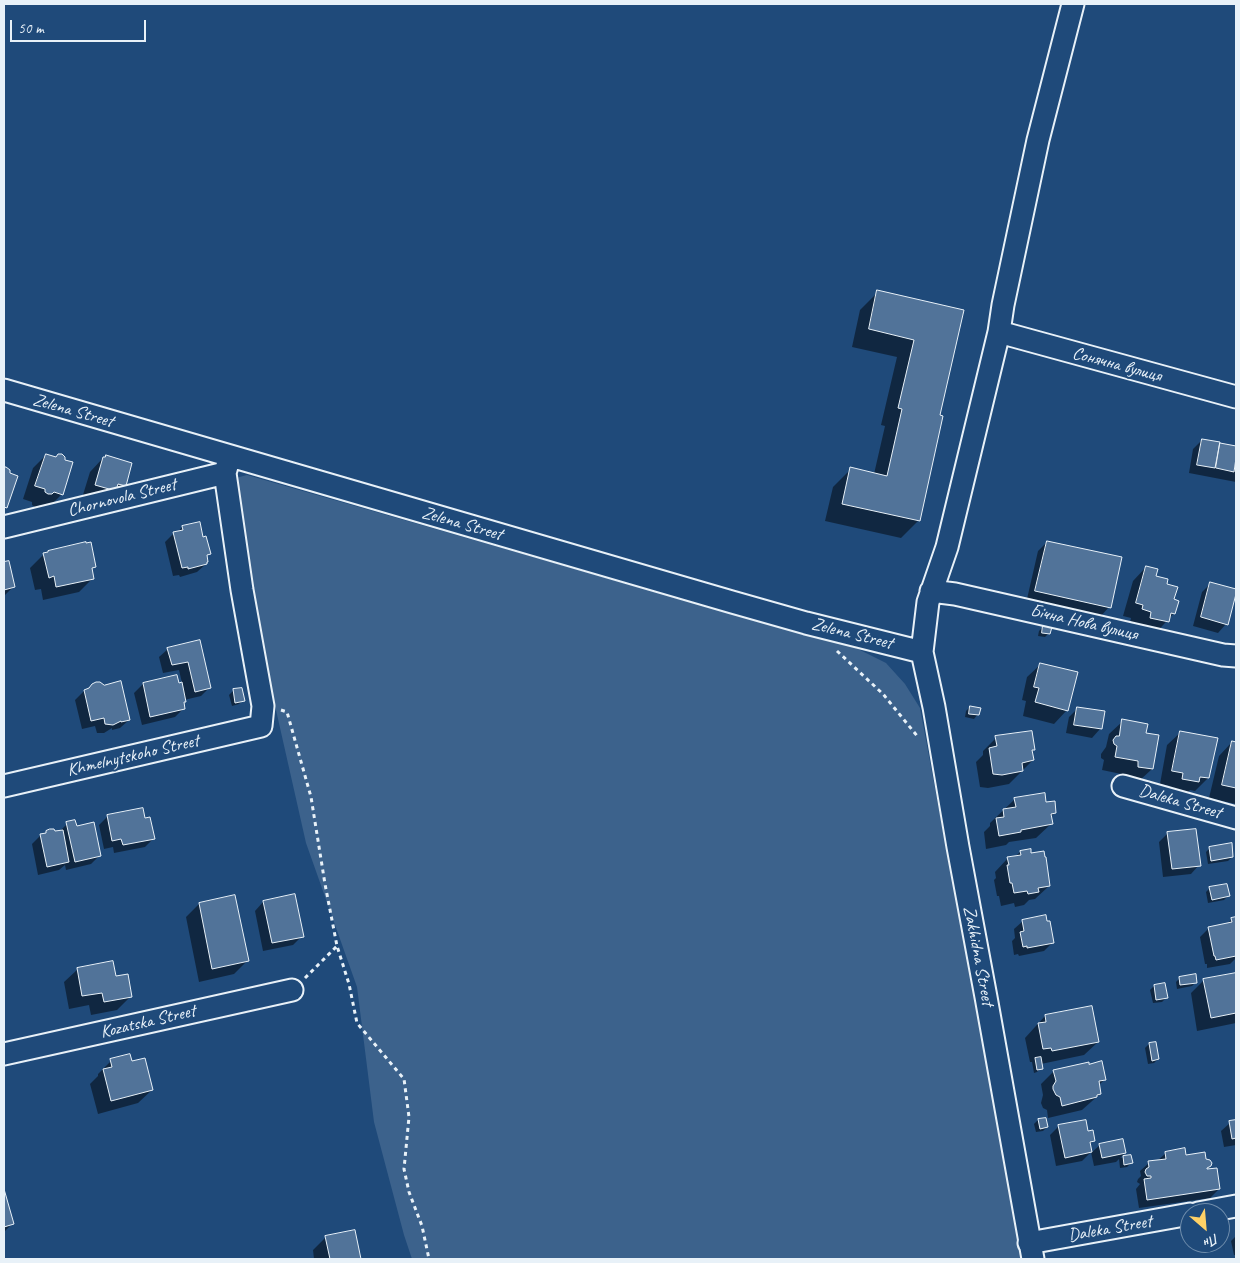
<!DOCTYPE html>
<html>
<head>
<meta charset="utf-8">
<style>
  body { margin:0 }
  #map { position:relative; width:1240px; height:1263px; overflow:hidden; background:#1f4a7a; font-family:Caveat,sans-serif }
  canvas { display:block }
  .frame { position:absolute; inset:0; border:5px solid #e8f1f8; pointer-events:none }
  .north { position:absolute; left:1180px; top:1203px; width:50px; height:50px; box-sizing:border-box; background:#1f4a7a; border:1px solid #6f8dac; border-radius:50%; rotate:153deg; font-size:14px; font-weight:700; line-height:20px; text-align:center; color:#e8f1f8 }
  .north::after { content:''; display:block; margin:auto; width:18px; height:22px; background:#ffd166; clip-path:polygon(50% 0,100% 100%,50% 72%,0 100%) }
  .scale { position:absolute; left:10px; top:20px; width:136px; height:22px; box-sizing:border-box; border:2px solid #e8f1f8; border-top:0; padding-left:6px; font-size:15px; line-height:18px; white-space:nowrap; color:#e8f1f8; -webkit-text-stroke:4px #1f4a7a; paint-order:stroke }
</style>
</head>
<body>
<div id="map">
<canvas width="1240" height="1263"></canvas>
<div class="frame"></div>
<div class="north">Пн</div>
<div class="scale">50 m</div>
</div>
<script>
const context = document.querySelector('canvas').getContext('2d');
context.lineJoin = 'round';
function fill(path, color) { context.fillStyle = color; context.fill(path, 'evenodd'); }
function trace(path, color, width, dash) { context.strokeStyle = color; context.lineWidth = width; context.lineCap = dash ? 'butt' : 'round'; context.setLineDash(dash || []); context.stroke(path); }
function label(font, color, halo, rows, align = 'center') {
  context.font = font + ' Caveat,sans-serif'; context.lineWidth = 4; context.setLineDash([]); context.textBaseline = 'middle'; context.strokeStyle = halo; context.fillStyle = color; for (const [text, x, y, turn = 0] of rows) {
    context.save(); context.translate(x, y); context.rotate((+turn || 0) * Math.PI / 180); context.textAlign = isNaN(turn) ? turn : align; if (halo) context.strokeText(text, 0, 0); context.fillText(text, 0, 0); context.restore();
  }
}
fill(new Path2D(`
  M247 475 729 613 844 642 886 663 905 684 920 708 1023 1259H412L404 1235 374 1122 357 987 306 843 269 679 232 479Z`), '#3c628c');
fill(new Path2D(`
  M878 292 962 311 939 416 919 520 901 538 825 521 833 487 851 469 874 474 885 426 881 425 897 357 852 347 860 310Z
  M1202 440 1236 447V482L1189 473 1193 449Z
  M46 455 62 494 48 508 40 505 38 507H35L32 505V502L23 499 33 468Z
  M103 458 125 485 111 499 82 498 90 472Z
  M182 527 202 539 209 554 206 557V564L197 572 180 577 179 575 173 576 165 542 174 533H177Z
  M1047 542 1109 607 1101 616 1027 599 1038 551Z
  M44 554 95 566 91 570 93 578 79 592 43 600 41 589 35 590 30 568Z
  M8 562 14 586 4 596V563Z
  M1146 567 1154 577 1165 585 1173 600 1174 613 1154 635 1137 631 1139 625 1130 623 1131 618 1123 616 1133 581Z
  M1211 583 1226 624 1218 633 1193 626 1202 592Z
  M1043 627 1049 633 1045 637 1038 636 1039 631Z
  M199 641 210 687 201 696 184 700 182 703 184 708 175 717 142 725 134 693 143 684 176 676 178 684 182 683 179 670 163 673 159 657 168 649Z
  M1041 664 1067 710 1054 724 1023 716 1026 701 1022 700 1027 677Z
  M104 686 129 720 120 728 112 730V728L104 733H97L95 726 82 729 75 700 84 691Z
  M241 689 243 700 239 704 232 706 229 695 233 691Z
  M970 707 978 714 974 719 965 717 966 711Z
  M1078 708 1103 712 1100 729 1092 738 1066 733 1069 717Z
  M1123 721 1144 734 1152 769 1138 782 1125 780 1126 775 1102 770 1104 760 1101 758V754L1106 747 1109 734Z
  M1181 732 1208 778 1195 791 1190 790 1185 795 1169 792 1170 786 1160 784 1167 745Z
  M996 738 1034 749 1031 752 1033 760 1009 784 988 788 980 787 976 762 983 755V751Z
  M1232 742 1236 743V804L1209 798 1219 756Z
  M1015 799 1045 803 1055 812 1051 817 1052 823 1036 838 1009 842 1006 845 986 849 984 832 990 826V823Z
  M108 816 144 819 153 839 145 847 114 853 113 847 104 849 99 825Z
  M67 824 100 855 91 864 66 870 65 865 59 870 38 875 32 844 40 836 59 832Z
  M1168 833 1199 865 1191 874 1163 877 1159 842Z
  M1210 848 1232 857 1228 861 1208 864 1206 852Z
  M1020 852 1030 854 1049 886 1035 899 1029 900 1024 905 1015 907 1014 903 1001 906 999 896H997L994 880 996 878 995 872 1008 858 1015 857Z
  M1210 888 1228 896 1224 900 1208 903 1206 892Z
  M234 897 247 961 234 974 199 982 186 917 199 904Z
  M263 902 302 936 293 945 263 951 255 911Z
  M1236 918V958L1230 964 1207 968V964H1205L1200 937 1209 928 1227 924 1232 919Z
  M1023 921 1053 942 1044 951 1019 956 1018 954 1014 955 1012 941 1015 938 1014 929Z
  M78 969 115 977 131 996 117 1010 91 1015 89 1005 69 1009 64 982Z
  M1236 974V1023L1197 1031 1191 993 1204 980Z
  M1180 978 1196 982 1192 986 1177 989 1176 982Z
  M1154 986 1166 998 1162 1002 1153 1003 1150 990Z
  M1045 1016 1098 1042 1084 1055 1041 1064V1068L1037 1072 1034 1073 1032 1062H1030L1025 1038Z
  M1155 1043 1158 1059 1154 1063 1148 1064 1145 1048 1149 1044Z
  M111 1061 131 1063 152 1090 138 1103 98 1114 90 1084 98 1076V1074Z
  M1054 1071 1105 1079 1098 1086 1100 1094 1082 1110 1048 1118 1047 1110 1043 1108 1041 1103 1043 1095 1041 1084Z
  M1038 1120 1047 1127 1043 1131 1036 1132 1034 1124Z
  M1236 1122V1145L1224 1147 1221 1131 1230 1123Z
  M1059 1126 1087 1132 1094 1140 1089 1145 1091 1153 1100 1145 1125 1153 1120 1158 1130 1156 1131 1163 1127 1167 1120 1168 1119 1159 1116 1162 1094 1166 1091 1152 1082 1161 1056 1166 1050 1135Z
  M1166 1153 1205 1160 1210 1166 1204 1171 1219 1189 1210 1198 1139 1208 1136 1189 1140 1184 1137 1182 1138 1179 1141 1176 1140 1171 1149 1163 1157 1161Z
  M4 1191 12 1224 4 1232Z
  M1236 1229V1255H1234L1231 1241 1236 1236Z
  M354 1231 360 1259H314L313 1250 326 1237Z`), '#0007');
const building = new Path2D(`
  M877 290 964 310 940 415 943 416 920 521 842 504 850 467 887 476 902 409 898 408 914 340 869 329Z
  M1202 439 1220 442 1215 468 1197 465Z
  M1220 443 1236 446V458L1234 472 1216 468Z
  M46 454 56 457 58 454H62L65 457V460L73 462 63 495 54 492 52 494H48L45 492V489L35 486Z
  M106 455 132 463 126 486 118 484 116 491 95 485 103 457H105Z
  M4 467H6L10 470V473L18 476 7 508 4 507Z
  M200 522 203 537 206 536 211 554 207 555 208 562H207V564L188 569V567L182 568 173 532 183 530 182 526Z
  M1047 541 1122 557 1111 608 1035 591Z
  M86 542V543L91 542 96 567 92 568 94 579 56 587 54 576 49 578 43 553 48 552V551Z
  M9 561 15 587 4 590V562Z
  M1146 566 1158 569 1156 576 1168 579 1167 584 1178 587 1174 599 1179 601 1175 614 1171 613 1169 622 1150 618 1151 612 1142 609 1143 605 1136 603Z
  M1210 582 1236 589V594L1228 625 1201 617Z
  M1043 625 1052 627 1050 634 1042 633Z
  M200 640 211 688 195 692 188 662 172 665 167 648Z
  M1040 663 1078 672 1068 711 1035 702 1039 688 1034 687Z
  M177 675 179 683 182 682 186 702H184L185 709 150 717 143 683Z
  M121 681 130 720 121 722V721L113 725 105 724 104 718 91 721 84 690 89 688 92 684 96 682H100L104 685Z
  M242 688 245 701 235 703 233 689Z
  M970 706 981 708 979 715 969 714Z
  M1077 707 1105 711 1102 729 1074 725Z
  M1122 719 1148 724 1146 733 1159 735 1153 769 1138 767V761L1115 757 1117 746 1114 744 1113 740 1116 736H1119Z
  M1032 731 1035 750H1032L1034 760 1022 763 1023 771 1002 775 993 774 989 748 997 746 995 736Z
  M1180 731 1218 738 1209 778 1200 777 1199 782 1182 779 1183 773 1172 771Z
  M1232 741 1236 742V788L1222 785Z
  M1045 793 1046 802 1055 801 1056 813 1051 814 1053 824 1021 830V832L999 836 996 818 1004 817 1003 809 1016 807 1014 798Z
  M143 808 145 818 150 817 155 839 123 845 121 839 112 841 107 815Z
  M75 820 77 826 94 822 101 856 75 862 66 822Z
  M50 829H54L55 831 63 830 69 862 47 867 40 834 46 833V831Z
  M1196 829 1201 866 1172 869 1167 832Z
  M1232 843 1233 857 1211 861 1209 847Z
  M1031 849V853L1044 851 1045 857H1046L1050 886 1038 888 1039 892 1028 894 1027 891 1014 893 1012 883H1010L1007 865H1009L1007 857 1021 855 1020 851Z
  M1227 884 1230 896 1212 900 1209 887Z
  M295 894 304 937 272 943 263 901Z
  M235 895 249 961 212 969 199 903Z
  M1046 915 1047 921H1050L1054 943 1027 948V946L1023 947 1020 932 1024 931 1022 920Z
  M1236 917V956L1216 960 1215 956H1214L1208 927 1232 922 1231 918Z
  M113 961 116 976 128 974 132 997 104 1002 102 993 82 996 77 968Z
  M1236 973V1013L1211 1018 1203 979Z
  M1196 974 1197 983 1180 985 1179 977Z
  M1165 983 1168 998 1156 1000 1154 985Z
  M1092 1006 1099 1042 1052 1051 1051 1048 1043 1049 1038 1023 1046 1022 1045 1015Z
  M1156 1042 1159 1059 1152 1061 1149 1043Z
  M130 1054 132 1061 145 1058 153 1090 111 1101 103 1069 112 1067 110 1059Z
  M1041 1057 1043 1069 1037 1070 1035 1058Z
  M1102 1061 1106 1080 1099 1081 1101 1094 1097 1095V1097L1062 1106 1060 1097 1056 1095 1053 1089V1086L1056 1081 1053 1070 1089 1062V1064Z
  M1046 1118 1048 1127 1040 1129 1038 1119Z
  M1086 1120 1088 1131 1093 1130 1095 1141 1090 1142 1092 1152 1065 1158 1058 1125Z
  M1236 1120V1138L1232 1139 1229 1121Z
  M1123 1139 1126 1153 1102 1158 1099 1144Z
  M1185 1148 1186 1155 1205 1152 1206 1159 1210 1160 1212 1163 1211 1166 1207 1168V1169L1217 1168 1220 1189 1147 1200 1144 1179 1151 1178V1176H1147L1145 1172 1146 1169 1149 1167 1148 1161 1166 1159 1165 1152Z
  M1131 1155 1133 1163 1124 1165 1123 1156Z
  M4 1189 14 1224 4 1227Z
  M355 1230 361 1259H330L325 1236Z`);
fill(building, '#517399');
trace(building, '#e8f1f8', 1);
const minor = new Path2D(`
  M999 332 1236 397
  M4 390 732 602 806 623 922 652
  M4 527 225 473 229 459
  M931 591 955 594 1223 655 1236 656
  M4 786 261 726 263 706 242 590 225 473
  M1123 786 1236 818
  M4 1054 292 990
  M1198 1213 1236 1206
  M1029 1243 1190 1214
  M1033 1259 986 997 958 847 934 707 922 652 928 602 947 547 999 332 1003 305 1038 140 1073 4`);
trace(minor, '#e8f1f8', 25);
trace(new Path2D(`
  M837 651 883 694 918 737
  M281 710 287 712 311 797 325 884 337 946 349 984 357 1023 404 1079 409 1117 404 1169 409 1192 422 1226 429 1259
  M305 978 337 946`), '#e8f1f8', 3, [4, 4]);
trace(minor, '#1f4a7a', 21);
label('18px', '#e8f1f8', '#1f4a7a', [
  ["Сонячна вулиця",1117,365,15],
  ["Zelena Street",73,411,16],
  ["Chornovola Street",122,498,-14],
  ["Zelena Street",462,524,16],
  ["Бічна Нова вулиця",1084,623,13],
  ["Zelena Street",852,634,14],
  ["Khmelnytskoho Street",133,756,-13],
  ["Daleka Street",1180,802,16],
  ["Zakhidna Street",978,956,79],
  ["Kozatska Street",148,1022,-13],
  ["Daleka Street",1110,1229,-10]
]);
</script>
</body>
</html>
